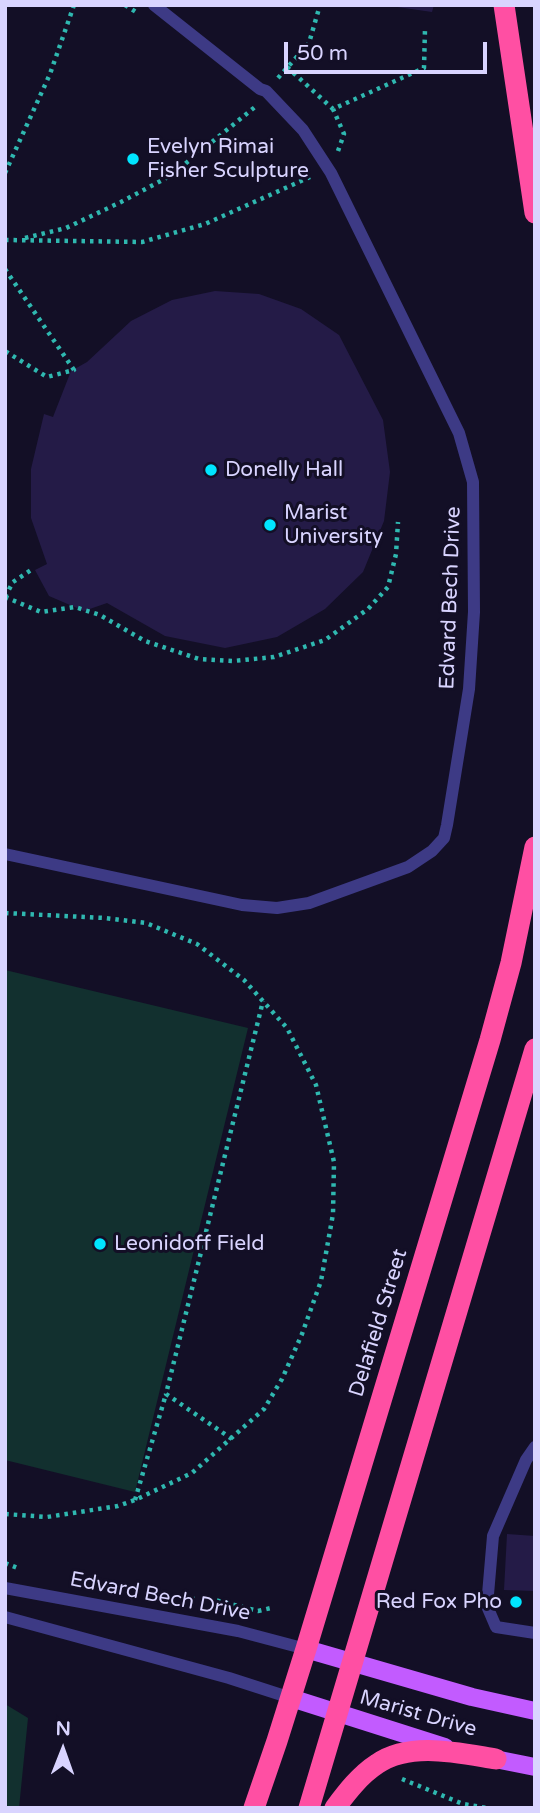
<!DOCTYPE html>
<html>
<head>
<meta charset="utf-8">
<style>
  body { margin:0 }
  #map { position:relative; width:540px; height:1813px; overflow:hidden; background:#130f26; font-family:"Varela Round",sans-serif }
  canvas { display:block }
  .frame { position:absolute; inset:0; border:7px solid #d9d4ff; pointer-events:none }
  .north { position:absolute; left:28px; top:1715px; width:70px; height:70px; -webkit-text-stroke:5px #130f26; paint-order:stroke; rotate:1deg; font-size:19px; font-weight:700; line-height:28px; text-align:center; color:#d9d4ff }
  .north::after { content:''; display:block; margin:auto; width:24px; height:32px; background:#d9d4ff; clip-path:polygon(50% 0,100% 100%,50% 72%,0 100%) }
  .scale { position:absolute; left:284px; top:42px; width:203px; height:32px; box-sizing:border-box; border:4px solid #d9d4ff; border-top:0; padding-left:9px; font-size:21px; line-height:24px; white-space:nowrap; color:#d9d4ff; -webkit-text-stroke:5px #130f26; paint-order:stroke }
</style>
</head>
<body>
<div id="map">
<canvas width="540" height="1813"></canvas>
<div class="frame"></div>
<div class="north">N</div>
<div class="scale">50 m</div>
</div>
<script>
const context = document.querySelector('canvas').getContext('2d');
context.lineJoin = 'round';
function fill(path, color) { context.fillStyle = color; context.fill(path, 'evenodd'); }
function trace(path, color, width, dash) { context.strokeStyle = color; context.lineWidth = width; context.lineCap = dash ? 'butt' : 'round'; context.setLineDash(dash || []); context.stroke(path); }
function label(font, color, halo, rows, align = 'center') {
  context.font = font + ' "Varela Round",sans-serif'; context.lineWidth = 6; context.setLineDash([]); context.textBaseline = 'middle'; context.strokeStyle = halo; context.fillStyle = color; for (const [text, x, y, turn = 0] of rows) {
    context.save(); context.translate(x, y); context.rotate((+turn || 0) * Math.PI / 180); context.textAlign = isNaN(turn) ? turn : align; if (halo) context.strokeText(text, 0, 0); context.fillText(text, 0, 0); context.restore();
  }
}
fill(new Path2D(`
  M5 970 248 1028 135 1492 5 1460Z
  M5 1704 28 1718 19 1808H5Z`), '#12302f');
fill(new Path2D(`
  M397 5H434L432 12 397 7Z
  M215 291 259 294 301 309 339 335 383 420 390 472 384 521 363 572 325 609 277 637 225 648 165 636 107 603 84 611 49 596 35 570 47 564 31 518V469L44 414 53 417 71 371 87 362 131 321 172 300Z
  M507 1534 535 1536V1591L504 1590Z`), '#241b47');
trace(new Path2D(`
  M125 5 136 12
  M287 67 333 109
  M278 78 309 43 320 5
  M338 151 344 134 333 109 424 68 425 29
  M5 173 50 74 74 5
  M25 238 66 228 121 202 170 176 255 107
  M5 240 142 242 205 224 310 177
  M5 269 74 370 47 377 5 351
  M5 597 41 612 75 607 100 615 145 641 199 659 233 661 274 657 325 640 368 609 388 587 396 554 398 522
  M5 597 13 582 34 568
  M5 913 105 918 146 923 197 944 244 980 287 1028 316 1085 334 1162 333 1214 321 1281 302 1334 282 1379 264 1409 192 1473 135 1500 118 1506 47 1517 5 1514
  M232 1439 166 1394 263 1001
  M135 1500 166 1394
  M5 1563 20 1569
  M183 1599H211L258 1611 271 1608
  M402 1779 463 1804 487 1808`), '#2fb8b0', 4.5, [3.5, 5]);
trace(new Path2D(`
  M5 854 242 905 277 908 309 903 408 867 432 851 444 838 447 825 469 689 474 612 473 482 459 433 331 173 303 130 266 91 260 89 154 5
  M535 1447 526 1460 493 1536 487 1606 496 1627 535 1633
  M5 1588 238 1631 306 1649
  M5 1617 229 1678 291 1698`), '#3d3a85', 12);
trace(new Path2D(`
  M306 1649 472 1697 535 1711
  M291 1698 445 1747
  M485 1757 535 1767`), '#c25bff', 18);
trace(new Path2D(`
  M504 5 535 213
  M254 1808 277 1741 306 1649 490 1040 511 963 535 847
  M309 1808 535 1049
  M335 1808C347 1792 360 1775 377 1764 410 1741 459 1753 496 1759`), '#ff4fa3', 21);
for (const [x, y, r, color] of [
  [133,159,7,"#00e5ff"],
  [211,470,7,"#00e5ff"],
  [270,525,7,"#00e5ff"],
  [100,1244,7,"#00e5ff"],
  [516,1602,7,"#00e5ff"]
]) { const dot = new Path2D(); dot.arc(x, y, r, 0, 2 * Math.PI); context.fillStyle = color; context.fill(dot); trace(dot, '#130f26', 2.5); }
label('21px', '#d9d4ff', '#130f26', [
  ["Evelyn Rimai",147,147],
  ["Fisher Sculpture",147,171],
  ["Donelly Hall",225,470],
  ["Marist",284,513],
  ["University",284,537],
  ["Leonidoff Field",114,1244],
  ["Red Fox Pho",502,1602,"right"]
], 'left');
label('21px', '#d9d4ff', '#130f26', [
  ["Edvard Bech Drive",451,598,-88],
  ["Delafield Street",379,1323,-73],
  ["Edvard Bech Drive",160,1597,11],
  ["Marist Drive",418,1714,16]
]);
</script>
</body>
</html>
